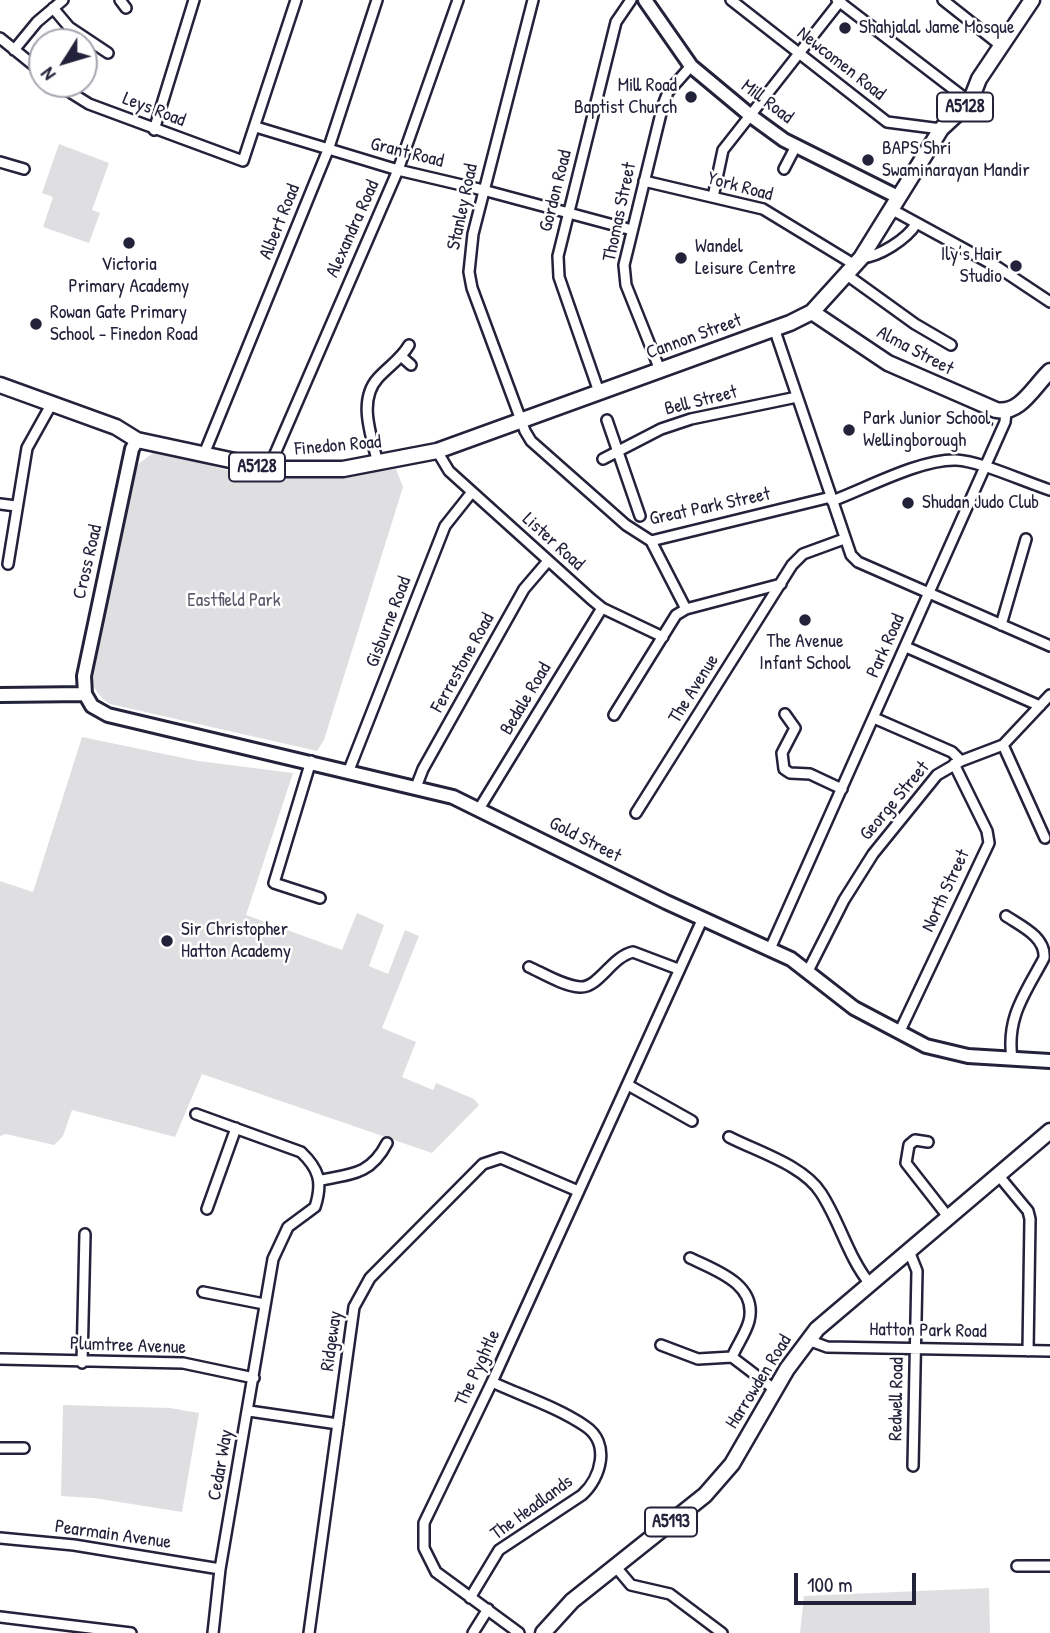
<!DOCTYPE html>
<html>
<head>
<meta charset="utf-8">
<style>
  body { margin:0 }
  #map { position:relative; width:1050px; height:1633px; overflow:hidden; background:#fff; font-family:"Patrick Hand",sans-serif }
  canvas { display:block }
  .north { position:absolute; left:28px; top:28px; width:70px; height:70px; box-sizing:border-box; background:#fff; border:2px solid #a7a7b1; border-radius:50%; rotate:233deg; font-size:19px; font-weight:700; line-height:28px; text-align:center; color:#22223b }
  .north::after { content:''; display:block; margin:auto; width:24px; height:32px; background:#22223b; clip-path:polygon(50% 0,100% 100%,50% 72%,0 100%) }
  .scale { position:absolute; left:794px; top:1573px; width:122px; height:32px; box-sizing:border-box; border:4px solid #22223b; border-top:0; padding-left:9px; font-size:21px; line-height:24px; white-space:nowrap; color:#22223b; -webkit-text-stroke:5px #fff; paint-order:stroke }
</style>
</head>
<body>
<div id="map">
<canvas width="1050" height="1633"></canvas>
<div class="north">N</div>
<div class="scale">100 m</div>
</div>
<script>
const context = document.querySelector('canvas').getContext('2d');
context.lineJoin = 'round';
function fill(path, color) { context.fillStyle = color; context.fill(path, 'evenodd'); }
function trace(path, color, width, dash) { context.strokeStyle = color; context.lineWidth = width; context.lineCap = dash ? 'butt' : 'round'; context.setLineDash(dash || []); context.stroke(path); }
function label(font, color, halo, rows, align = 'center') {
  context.font = font + ' "Patrick Hand",sans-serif'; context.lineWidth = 5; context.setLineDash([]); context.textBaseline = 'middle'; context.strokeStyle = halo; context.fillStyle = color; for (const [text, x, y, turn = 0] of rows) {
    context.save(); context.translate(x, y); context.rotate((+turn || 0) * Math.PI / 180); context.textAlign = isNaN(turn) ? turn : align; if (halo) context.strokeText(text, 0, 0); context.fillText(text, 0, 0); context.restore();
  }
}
fill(new Path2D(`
  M59 144 109 163 92 210 100 213 89 243 43 227 53 197 42 193Z
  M153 453C187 455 205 466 236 472 290 483 343 476 396 469L403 487 324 740 317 751 110 704C97 696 93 686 88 672L138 464Z
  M82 737 198 761 293 773 246 915 342 950 357 913 384 925 369 966 388 974 405 930 419 936 382 1028 416 1042 402 1077 433 1090 436 1083 474 1099 479 1105 432 1153 202 1074 175 1137 72 1110 63 1136 54 1145 6 1134 0 1136V881L33 892Z
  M63 1405 170 1408 199 1413 182 1512 94 1498 61 1496Z
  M989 1588 990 1633H800L804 1596Z`), '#dfdfe2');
const minor = new Path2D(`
  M120 0 126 8
  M533 0 473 234 469 272 472 288 525 431 531 441 626 525 651 541 831 497
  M731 0 887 122 941 129
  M837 0 970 102
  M943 0 1000 45
  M53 8 69 27 108 53
  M0 38 42 72
  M14 50 37 22 63 0
  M57 84 89 104 243 161 296 0
  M256 127 398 170 483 190 632 230
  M154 130 194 0
  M0 162 24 169
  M784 169 796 146
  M644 181 763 209 855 265
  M713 197 723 150 841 0
  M891 209 999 268 1050 302
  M861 258C879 257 907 239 916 224
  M847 275 915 324 951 345
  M774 328 851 555 858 562 1050 646
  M402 357 411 365
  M660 370 626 285 624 265 663 105 668 92 691 66
  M599 392 559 277 558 256 616 22 631 0
  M607 420 640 516
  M437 451 449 471 591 599 602 608 663 637
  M204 454 328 150 377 0
  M603 459 661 429 691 419 797 397
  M378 464C372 437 357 401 378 378 389 366 401 359 409 345
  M272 469 274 456 398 170 458 0
  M832 501C867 488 920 459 956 460 980 461 1025 482 1050 490
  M0 504 16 506
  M651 541 686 609
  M8 564 27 448 51 405
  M1001 625 1026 539
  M906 647 1040 706
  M785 714 795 728 782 753 784 769 790 773 810 774 842 789
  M614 715 676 615 686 609 781 584
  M874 718 952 752 961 761
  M1003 745 1045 838
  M311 761 274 883 320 898
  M349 770 445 526 472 492
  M416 787 423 769 524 589 548 561
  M479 809 602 608
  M636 813 792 565 803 554 844 539
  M1006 916C1021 926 1046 937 1044 958 1025 994 1006 1017 1012 1059
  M770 949 1005 422 1006 412
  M529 967C544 974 564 986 580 987 599 988 611 957 633 952L678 969
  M808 971 844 900 873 854 937 775 961 761 1003 745 1050 695
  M899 1033 989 843 987 831 954 764
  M628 1085 692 1121
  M196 1114 301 1152C319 1169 323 1182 315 1207L288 1227 273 1259 220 1569 213 1633
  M729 1137C758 1152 803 1165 821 1193 840 1222 848 1257 870 1284
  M928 1142 915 1140 909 1145 906 1163 949 1218
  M999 1176 1028 1211 1030 1219 1028 1351
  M321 1180C353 1174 371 1174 387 1143
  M207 1209 236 1128
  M909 1251 917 1271 913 1466
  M203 1292 264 1304
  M808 1340 827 1347 1050 1351
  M661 1345 698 1359 732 1357C737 1345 746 1333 749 1321 758 1284 715 1270 690 1258
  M732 1357 774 1389
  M0 1359 183 1363 254 1378
  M82 1363 85 1234
  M249 1411 338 1424
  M0 1448H24
  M0 1538 74 1545 220 1569
  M615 1566 631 1585 670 1594 722 1633
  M1017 1566H1050
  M470 1598 499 1550 582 1495C601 1478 611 1443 585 1426 557 1407 522 1396 492 1382
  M0 1617 131 1633
  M309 1633 354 1307 370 1278 483 1164 501 1158 578 1191
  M473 1633 488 1609
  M519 1633 436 1572 424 1548V1523L492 1382 703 918`);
const tertiary = new Path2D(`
  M645 0 691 66 751 116 784 140 898 197
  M137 440 132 449 84 676 85 694 92 706 108 715 453 797 666 902 791 959 854 1008 926 1046 968 1056 1050 1061
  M0 695 85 694`);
const primary = new Path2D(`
  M812 312 888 363 996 410C1020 415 1034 386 1050 371
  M0 385 116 427 137 440 272 469H343L437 451 790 323 812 312 861 258 941 129 970 102 979 79 1032 0
  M543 1633 572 1601 705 1495 732 1464 787 1369 817 1329 1050 1131`);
trace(minor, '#22223b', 14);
trace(tertiary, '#22223b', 18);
trace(primary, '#22223b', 19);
trace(minor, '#fff', 9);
trace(tertiary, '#fff', 12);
trace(primary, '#fff', 14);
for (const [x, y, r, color] of [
  [845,28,7,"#22223b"],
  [691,97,7,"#22223b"],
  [868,160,7,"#22223b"],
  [129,243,7,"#22223b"],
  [681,258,7,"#22223b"],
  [1016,266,7,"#22223b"],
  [36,324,7,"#22223b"],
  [849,430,7,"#22223b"],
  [908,503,7,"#22223b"],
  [805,620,7,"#22223b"],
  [167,941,7,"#22223b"]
]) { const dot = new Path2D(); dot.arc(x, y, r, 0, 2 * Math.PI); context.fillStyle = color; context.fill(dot); trace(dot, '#fff', 2.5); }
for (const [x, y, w] of [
  [965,107,56],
  [257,467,56],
  [671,1522,52]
]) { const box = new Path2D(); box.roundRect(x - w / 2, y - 14.5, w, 29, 5); context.fillStyle = '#fff'; context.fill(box); trace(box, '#22223b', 2); }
label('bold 18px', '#22223b', null, [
  ["A5128",965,107],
  ["A5128",257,467],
  ["A5193",671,1522]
]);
label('19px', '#22223b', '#fff', [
  ["Shahjalal Jame Mosque",859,28],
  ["Mill Road",677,86,"right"],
  ["Baptist Church",677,108,"right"],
  ["BAPS Shri",882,149],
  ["Swaminarayan Mandir",882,171],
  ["Wandel",695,247],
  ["Leisure Centre",695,269],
  ["Ily’s Hair",1002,255,"right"],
  ["Studio",1002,277,"right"],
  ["Victoria",129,265,"center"],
  ["Primary Academy",129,287,"center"],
  ["Rowan Gate Primary",50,313],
  ["School - Finedon Road",50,335],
  ["Park Junior School,",863,419],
  ["Wellingborough",863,441],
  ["Shudan Judo Club",922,503],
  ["The Avenue",805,642,"center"],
  ["Infant School",805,664,"center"],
  ["Sir Christopher",181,930],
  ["Hatton Academy",181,952]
], 'left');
label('19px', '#22223b', '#fff', [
  ["Newcomen Road",841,64,38],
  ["Mill Road",767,102,37],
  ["Leys Road",154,110,21],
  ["Grant Road",407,153,14],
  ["York Road",740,187,15],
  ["Gordon Road",556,191,-76],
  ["Stanley Road",463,207,-78],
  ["Thomas Street",620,212,-78],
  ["Albert Road",280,222,-68],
  ["Alexandra Road",353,229,-66],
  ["Cannon Street",694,337,-20],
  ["Alma Street",915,351,28],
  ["Bell Street",701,401,-14],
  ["Finedon Road",338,446,-5],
  ["Great Park Street",710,507,-12],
  ["Lister Road",553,542,42],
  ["Cross Road",88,562,-77],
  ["Gisburne Road",389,622,-69],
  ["Park Road",886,646,-66],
  ["Ferrestone Road",463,663,-61],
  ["The Avenue",694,689,-58],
  ["Bedale Road",526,699,-59],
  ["George Street",895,801,-50],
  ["Gold Street",585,840,27],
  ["North Street",946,891,-65],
  ["Hatton Park Road",928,1331,1],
  ["Ridgeway",332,1341,-82],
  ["Plumtree Avenue",128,1346,2],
  ["The Pyghtle",478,1368,-65],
  ["Harrowden Road",759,1382,-58],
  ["Redwell Road",897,1399,-89],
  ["Cedar Way",221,1465,-80],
  ["The Headlands",532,1508,-36],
  ["Pearmain Avenue",113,1535,8]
]);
label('19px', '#5b5b6d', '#fff', [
  ["Eastfield Park",234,601]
]);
</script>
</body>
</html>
